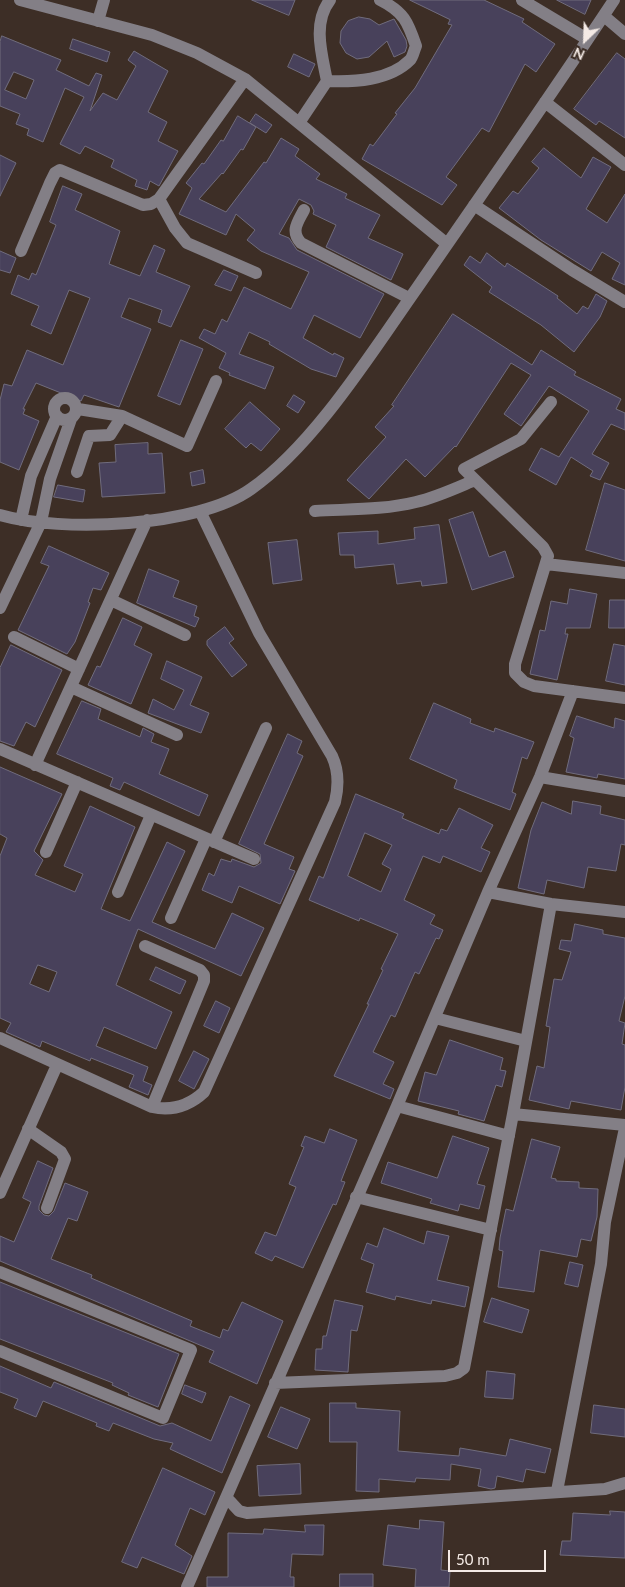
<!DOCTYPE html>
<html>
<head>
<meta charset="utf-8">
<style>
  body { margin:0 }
  #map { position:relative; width:625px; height:1587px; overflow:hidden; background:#3d2e26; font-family:Lato,sans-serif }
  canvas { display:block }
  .north { position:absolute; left:560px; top:15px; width:50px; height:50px; -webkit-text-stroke:4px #3d2e26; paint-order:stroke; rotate:204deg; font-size:14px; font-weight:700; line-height:20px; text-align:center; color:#f4eae5 }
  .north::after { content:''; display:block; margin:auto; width:18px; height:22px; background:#f4eae5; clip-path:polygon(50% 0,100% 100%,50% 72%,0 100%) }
  .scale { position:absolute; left:448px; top:1550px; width:98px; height:22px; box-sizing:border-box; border:2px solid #f4eae5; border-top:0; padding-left:6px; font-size:15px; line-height:18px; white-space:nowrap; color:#f4eae5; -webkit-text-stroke:4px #3d2e26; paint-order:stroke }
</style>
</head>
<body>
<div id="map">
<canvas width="625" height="1587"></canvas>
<div class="north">N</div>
<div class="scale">50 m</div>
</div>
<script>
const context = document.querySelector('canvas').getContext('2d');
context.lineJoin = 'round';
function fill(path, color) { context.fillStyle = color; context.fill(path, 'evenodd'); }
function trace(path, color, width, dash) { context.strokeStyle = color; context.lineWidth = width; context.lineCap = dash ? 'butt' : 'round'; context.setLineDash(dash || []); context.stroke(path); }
const building = new Path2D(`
  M252 0H295L289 15Z
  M410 0H484L524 19 522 22 555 44 536 72 525 64 489 132 482 128 446 177 457 185 442 205 362 159 370 144 373 146 397 114 395 113 415 88 452 25 448 24 450 20Z
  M557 0H591L585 14Z
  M359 17 370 19 379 25 394 19 406 40 407 46 405 52 394 57 387 41 369 57 357 59 346 53 340 43 341 31 348 21Z
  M2 36 61 60 56 70 89 86 96 73 102 75 90 111 103 93 117 100 136 66 128 60 134 51 168 71 148 112 167 122 158 141 178 151 159 186 150 181 147 190 135 186 137 180 111 167 114 160 85 146 80 154 60 144 84 97 65 88 43 142 27 135 29 129 16 124 20 114 0 106V42ZM14 72 34 80 26 99 5 90Z
  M73 39 110 52 107 62 70 49Z
  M617 53 625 59V138L599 121 596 125 574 109Z
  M294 54 315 64 309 77 288 67Z
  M256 114 272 125 266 133 250 123Z
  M238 116 256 127 243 150 241 149 223 174 222 173 199 199 226 212 264 162 266 163 281 138 299 149 295 156 320 174 316 179 347 194 345 198 380 215 368 238 403 254 391 280 326 247 336 225 313 214 314 211 311 205 299 199 279 234 289 238 297 250 384 294 360 338 314 315 303 338 333 355 334 353 344 358 336 377 311 369 269 344 270 342 249 332 239 354 274 367 265 389 229 375 230 373 219 368 226 353 199 338 204 329 215 334 222 319 227 322 244 287 291 309 309 272 261 251 247 240 255 230 236 214 226 235 179 214 192 188 186 183 202 163 204 164 221 140 223 141Z
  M544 148 581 178 593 157 611 167 586 209 607 223 625 194V285L612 279 620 263 602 252 591 271 541 240 499 208 513 191 518 194 539 168 532 162Z
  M0 155 16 163 0 196Z
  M63 186 82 194 75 210 120 231 109 264 140 276 154 245 165 250 156 272 190 286 171 327 158 322 162 310 129 298 121 317 151 329 119 407 84 395 81 401 36 383 23 409H25L23 414 39 421 19 470 0 462V400L4 384 12 386 27 350 63 365 90 298 69 290 51 334 31 325 39 306 11 294 18 275 29 280 32 273 36 275 56 225 50 222Z
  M0 251 16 258 10 273 0 270Z
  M487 253 505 267 507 263 558 296 557 298 577 314 583 306 588 309 596 294 607 301 600 317 574 352 541 325 489 292 492 287 464 265 470 256 480 263Z
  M224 270 238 276 231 291 215 285Z
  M453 314 532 365 541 350 576 372 574 375 621 399 616 409 625 413V430L611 424 592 454 609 463 600 480 590 476 593 471 571 457 556 485 529 470 541 448 559 457 589 411 549 386 521 426 504 414 531 375 511 363 456 447 455 446 425 477 406 459 369 499 347 480 386 437 375 427 394 406 392 405Z
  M181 340 203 349 180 405 158 396Z
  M294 395 305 402 298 413 287 406Z
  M250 402 280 429 261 451 251 443 246 448 225 429Z
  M148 443V454L162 453 165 493 102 497 99 463 116 462 115 445Z
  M203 470 205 483 192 486 190 473Z
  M605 483 625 490V561L586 550Z
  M58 485 85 490 83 502 54 497Z
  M473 512 489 557 505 551 514 577 472 590 449 520Z
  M439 525 447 583 422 586 421 581 397 584 394 564 355 568 354 555H340L338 533 378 531V544L415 539 414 528Z
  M297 540 302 580 273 584 268 543Z
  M49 546 109 573 101 590 93 588 88 602 90 603 75 642 67 654 18 630 49 566 41 563Z
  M149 569 179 581 173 597 197 606 194 616 199 618 195 627 137 603Z
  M570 589 597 594 590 628H566L565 634H568L557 680 530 674 540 630 545 631 551 601 567 604Z
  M610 600H625V628H609Z
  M123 618 142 627 134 645 152 654 131 704 88 685 97 666 100 667Z
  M225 627 234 639 229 643 247 665 232 677 207 645V641Z
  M614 644 625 646V685L606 681Z
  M11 645 62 670 35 727 26 722 14 746 0 741V668Z
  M167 661 202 677 190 705 209 713 201 733 148 713 153 699 174 710 184 690 161 679Z
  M82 701 101 709 98 719 140 737 143 728 154 734 151 742 169 749 159 774 208 795 199 816 124 782 120 790 110 786 113 778 57 754Z
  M434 703 471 719 470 723 494 732 495 728 534 742 527 759 522 757 512 792 516 794 510 810 454 788 457 780 410 759Z
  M577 716 614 728 615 718 625 721V779L598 774 597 778 566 772 574 738 570 736Z
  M288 734 302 741 297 753 303 756 264 844 294 857 289 869 295 871 280 904 239 886 232 903 202 890 209 873 214 876 221 859 231 862 232 859 254 867 261 863 260 854 239 844Z
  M0 767 62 794 34 851 43 860 35 875 75 892 83 874 64 866 90 806 135 827 101 909 130 921 167 842 185 851 152 922 215 949 232 913 264 928 241 976 138 929 116 985 172 1012 156 1049 104 1027 96 1046 148 1067 143 1081 152 1085 148 1095 129 1087 134 1075 91 1058 90 1061 42 1041 40 1047 6 1032 11 1023 0 1018V856L7 838 0 834ZM38 965 57 972 49 992 30 984Z
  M356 794 404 814 402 818 439 834 441 829 447 831 459 808 493 825 481 848 490 852 481 872 443 856 440 863 423 856 404 900 435 915 430 924 443 930 439 939 436 938 419 974 415 972 395 1017 391 1015 373 1052 394 1062 383 1084 394 1089 390 1099 334 1076 369 1004H367L383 970 381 969 398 934 360 918 359 921 309 900 319 876 323 878ZM365 833 392 845 382 864 391 869 381 892 348 876Z
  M573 801 601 806 600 814 625 820V845L621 844 616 871 588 867 584 888 547 880 544 894 518 888 531 830 542 802 571 814Z
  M575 924 603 930V934L625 938V996L619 1021 625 1023 622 1044 625 1045V1087L621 1110 571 1101 569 1109 529 1100 537 1066 544 1068 550 1027 546 1026 554 979 562 980 571 952 559 949 561 940 571 941Z
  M156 967 186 981 180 994 150 980Z
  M216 1001 230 1008 219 1033 204 1026Z
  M450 1040 503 1058 500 1070 506 1071 502 1087 496 1085 484 1121 458 1114 459 1111 418 1101 425 1072 436 1075Z
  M194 1051 209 1059 194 1089 179 1081Z
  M330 1129 357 1140 341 1181 345 1182 336 1205 333 1204 303 1268 275 1256 272 1261 255 1253 265 1232 276 1236 296 1187 289 1184 304 1147 301 1146 305 1136 324 1143Z
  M453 1136 489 1148 477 1184 485 1186 479 1209 460 1204 458 1211 430 1203 432 1199 381 1183 388 1162 437 1178Z
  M532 1139 560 1147 551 1178 556 1179V1181L579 1182V1188L598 1189 597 1217 591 1241 581 1239 577 1257 540 1250 534 1292 498 1287 503 1251 499 1250 500 1238 506 1209 513 1211Z
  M38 1161 53 1168 39 1206V1210L44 1215 49 1216 54 1211 65 1183 88 1192 77 1221 68 1218 51 1259 92 1275 91 1278 192 1321 190 1326 220 1338 223 1329 228 1331 242 1302 283 1321 257 1384 209 1362 214 1351 0 1261V1236L14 1242 31 1202 23 1198Z
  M384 1228 424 1244 427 1231 449 1236 437 1280 469 1287 465 1307 432 1300 431 1304 396 1296 395 1300 366 1292 374 1264 361 1259 367 1243 377 1247Z
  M570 1262 583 1265 578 1287 565 1284Z
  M0 1282 179 1354 158 1407 128 1395 129 1393 112 1385 113 1383 0 1339Z
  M492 1298 529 1310 522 1333 484 1322Z
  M335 1300 363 1306 357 1331 351 1330 348 1372 315 1370 316 1349H322L323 1336H326Z
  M0 1366 51 1388 54 1382 160 1426 172 1423 211 1441 230 1396 250 1405 222 1473 170 1449 173 1443 154 1439 113 1423 109 1431 96 1426 97 1423 43 1401 36 1417 14 1408 18 1399 0 1392Z
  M487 1371 515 1374 513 1399 485 1397Z
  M185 1385 206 1393 202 1403 182 1394Z
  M330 1403H356V1408L400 1411 398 1451 459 1456 460 1448 506 1456 510 1439 551 1449 545 1473 526 1469 523 1482 497 1476 495 1488 491 1489 478 1486 481 1469 451 1464 450 1480 416 1478 415 1482 379 1479V1492L356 1491 357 1442H330Z
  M594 1405 625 1409V1437L591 1433Z
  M281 1407 310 1419 297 1449 268 1437Z
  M300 1464 301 1494 259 1496 257 1466Z
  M163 1468 215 1492 205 1515 190 1508 175 1545 192 1556 184 1574 142 1557 137 1568 122 1562Z
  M610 1511 625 1512V1558L560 1555 562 1541H571L573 1513 610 1515Z
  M420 1520 444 1522 441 1570 450 1571 449 1587H415L416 1569 383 1565 388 1525 419 1529Z
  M305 1525H324L323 1555 292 1554 290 1577H294V1587H207V1577H228V1533L263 1534 264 1529 305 1532Z
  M340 1574H373V1587H340Z`);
fill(building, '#48415b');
trace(building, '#706c7d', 1);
trace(new Path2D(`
  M20 0 152 35 197 53 245 79 447 244
  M522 0 587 39
  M604 16 625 34
  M98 21 104 0
  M327 81C322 55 312 23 330 0
  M545 102 625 165
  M299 123 327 81C354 82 389 81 410 60 413 57 414 50 416 46 408 22 404 12 380 0
  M159 199 175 228 187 243 256 273
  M474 205 572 270 625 302
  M304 210C298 222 290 231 301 243L409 298
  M21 251 50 183 55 173 60 170 143 205 151 204 159 199 245 79
  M54 409a11 11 0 1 1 22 0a11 11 0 1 1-22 0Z
  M551 402 521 439 464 469 543 547 548 556 515 664V673L524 682 534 686 625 698
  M78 409 122 416 187 446 216 381
  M77 472 89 436 110 435 122 416
  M315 511C349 509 384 510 416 502 437 497 456 488 475 480
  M0 515C61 533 198 527 251 489 314 445 372 352 417 288 483 192 550 97 614 0
  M21 520 31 476 57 416
  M546 564 625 573
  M111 600 185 635
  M0 608 41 522 50 479 71 419
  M14 637 79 669
  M71 687 177 735
  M0 749 254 859
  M35 765 147 520
  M540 777 625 791
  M214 842 266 728
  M46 852 77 782
  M118 892 151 815
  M488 892 551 904 625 912
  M171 918 206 839
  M145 946 200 970 204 975V981L152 1107
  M435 1018 526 1041
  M0 1038 152 1107C171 1111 189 1106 204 1092L335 802C339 785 339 771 332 756L259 633 200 511
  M397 1106 509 1136
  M513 1114 625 1125
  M28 1129 61 1152 65 1159 47 1208
  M0 1193 57 1065
  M356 1197 491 1230
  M0 1272 191 1350 163 1418 0 1351
  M275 1383 445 1376 457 1373 464 1368 513 1114 551 904
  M557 1491 601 1264 605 1222 625 1128
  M227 1498 239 1511 247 1513 605 1489 625 1483
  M187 1587 397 1106 488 892 540 777 573 691`), '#837f86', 12);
</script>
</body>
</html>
